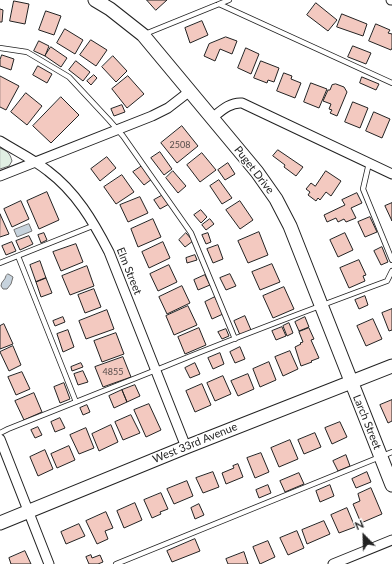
<!DOCTYPE html>
<html>
<head>
<meta charset="utf-8">
<style>
  body { margin:0 }
  #map { position:relative; width:392px; height:564px; overflow:hidden; background:#fff; font-family:Lato,sans-serif }
  canvas { display:block }
  .north { position:absolute; left:344px; top:516px; width:40px; height:40px; -webkit-text-stroke:3px #fff; paint-order:stroke; rotate:337deg; font-size:11px; font-weight:700; line-height:16px; text-align:center; color:#222 }
  .north::after { content:''; display:block; margin:auto; width:14px; height:18px; background:#222; clip-path:polygon(50% 0,100% 100%,50% 72%,0 100%) }
</style>
</head>
<body>
<div id="map">
<canvas width="392" height="564"></canvas>
<div class="north">N</div>
</div>
<script>
const context = document.querySelector('canvas').getContext('2d');
context.lineJoin = 'round';
function fill(path, color) { context.fillStyle = color; context.fill(path, 'evenodd'); }
function trace(path, color, width, dash) { context.strokeStyle = color; context.lineWidth = width; context.lineCap = dash ? 'butt' : 'round'; context.setLineDash(dash || []); context.stroke(path); }
function label(font, color, halo, rows, align = 'center') {
  context.font = font + ' Lato,sans-serif'; context.lineWidth = 3; context.setLineDash([]); context.textBaseline = 'middle'; context.strokeStyle = halo; context.fillStyle = color; for (const [text, x, y, turn = 0] of rows) {
    context.save(); context.translate(x, y); context.rotate((+turn || 0) * Math.PI / 180); context.textAlign = isNaN(turn) ? turn : align; if (halo) context.strokeText(text, 0, 0); context.fillText(text, 0, 0); context.restore();
  }
}
const green = new Path2D(`
  M0 148C7 151 10 153 12 161L9 166 0 169Z`);
fill(green, '#e0efe3');
trace(green, '#6f6f6f', 1);
const water = new Path2D(`
  M29 224 32 231 17 237 14 230Z
  M8 274 10 275 13 277 11 284 7 289H3L1 286C1 281 5 281 6 276Z`);
fill(water, '#c7d3dd');
trace(water, '#6f6f6f', 1);
const building = new Path2D(`
  M147 0H167L156 10Z
  M14 1 29 4 25 24 10 21Z
  M316 3 337 20 328 31 307 15Z
  M0 9 3 10 2 22H0Z
  M46 11 61 16 54 35 39 30Z
  M342 14 367 24 363 36 337 27Z
  M202 21 208 35 190 43 185 28Z
  M376 24 390 30 388 33 392 34V48L391 50 369 41Z
  M65 29 83 40 75 54 57 43Z
  M226 37 237 41 232 54 220 49 215 61 204 56 209 44Z
  M91 40 107 50 96 66 80 55Z
  M39 41 49 46 45 56 34 51Z
  M353 46 371 53 366 64 348 57Z
  M51 47 67 58 61 67 45 56Z
  M246 48 259 54 251 74 238 68Z
  M2 55 14 59 11 70 0 66V60Z
  M113 56 127 71 116 82 102 67Z
  M76 61 90 72 83 81 69 70Z
  M261 61 279 68 274 82 268 80 267 83 254 78Z
  M38 66 52 74 47 83 33 75Z
  M284 73 292 76 291 79 301 83 295 98 277 91Z
  M94 75 97 78 91 85 87 81Z
  M0 76 19 86 6 110 0 107Z
  M128 76 144 94 127 108 112 89Z
  M362 77 379 84 376 90 360 83Z
  M311 83 327 89 319 108 304 102Z
  M336 84 344 87 347 92 337 116 330 113 332 110 329 109 331 104 323 101 328 90H330L332 85Z
  M26 93 42 106 27 125 11 112Z
  M61 97 79 115 51 143 33 126Z
  M353 102 368 108 360 128 345 122Z
  M122 105 125 112 114 116 111 109Z
  M374 112 390 119 382 138 366 131Z
  M182 126 198 146 177 163 161 143Z
  M278 150 303 167 296 176 284 167 285 165 273 156Z
  M160 152 172 169 164 175 151 158Z
  M202 153 216 170 200 182 187 165Z
  M107 157 116 168 100 181 91 169Z
  M228 163 235 174 225 180 218 170Z
  M142 166 152 179 144 185 133 172Z
  M173 171 186 186 178 193 166 178Z
  M326 171 341 181 331 196 326 192 320 200 318 198 316 201 308 195 310 192 306 189 311 183 315 186Z
  M122 175 134 192 116 204 104 187Z
  M219 180 232 198 222 204 210 186Z
  M47 192 59 220 39 229 27 201Z
  M357 193 362 203 351 208 356 218 346 222 344 219 338 222 336 218 327 222 324 215 345 205 342 200Z
  M163 195 169 204 160 209 154 200Z
  M140 197 148 213 128 222 120 205Z
  M21 201 29 219 12 227 4 209Z
  M240 201 253 220 240 229 226 210Z
  M392 203V221L385 206Z
  M201 210 207 217 201 223 194 215Z
  M0 214 9 234 0 237Z
  M370 217 377 232 365 237 358 222Z
  M153 219 161 237 138 247 131 229Z
  M210 219 214 224 206 230 202 225Z
  M259 232 268 255 248 263 238 241Z
  M44 233 47 240 41 243 38 235Z
  M186 233 193 241 185 247 179 240Z
  M208 233 211 242 206 244 202 235Z
  M345 233 353 250 338 257 330 240Z
  M29 236 33 244 20 250 16 241Z
  M12 242 16 251 6 255 2 246Z
  M163 242 170 258 149 268 142 252Z
  M76 244 83 262 61 271 53 252Z
  M218 245 223 259 213 263 207 249Z
  M382 247 388 262 381 265 374 251Z
  M195 255 197 260 187 263 186 258Z
  M359 260 366 275 363 276 365 281 349 288 340 268Z
  M40 261 46 278 36 282 30 265Z
  M272 264 280 282 260 290 252 272Z
  M169 265 177 282 158 291 150 274Z
  M87 266 94 286 70 295 62 276Z
  M230 274 236 286 226 290 220 278Z
  M205 275 210 285 198 290 194 280Z
  M46 278 52 293 41 297 36 282Z
  M182 286 190 303 167 314 159 297Z
  M284 287 294 309 273 318 263 296Z
  M94 289 101 307 85 313 78 295Z
  M365 296 368 305 359 309 355 300Z
  M215 297 223 314 212 319 205 302Z
  M188 306 197 325 174 335 166 316Z
  M392 309V330L389 331 382 313Z
  M107 310 114 329 86 339 79 321Z
  M245 316 251 330 240 335 234 321Z
  M63 317 65 322 55 326 53 321Z
  M305 317 309 327 299 331 295 322Z
  M373 319 382 339 366 346 357 326Z
  M289 323 293 333 287 336 283 326Z
  M4 324 13 344 0 349V326Z
  M282 327 286 336 276 340 272 331Z
  M199 328 206 345 185 354 178 337Z
  M309 328 314 339 311 340 319 358 311 361 312 362 301 366 295 347 301 344 300 343 303 342 299 332Z
  M226 329 229 336 222 339 218 332Z
  M68 330 74 347 63 352 57 334Z
  M116 333 124 354 102 362 94 341Z
  M13 346 21 365 9 371 0 352Z
  M240 347 245 359 235 363 230 352Z
  M290 351 298 369 283 376 275 357Z
  M220 353 224 364 213 369 208 358Z
  M123 357 131 377 103 387 95 367Z
  M269 362 276 380 260 387 253 369Z
  M81 363 83 367 72 371 71 367Z
  M195 363 200 374 190 378 185 368Z
  M83 371 88 382 78 385 74 374Z
  M22 372 30 389 16 395 8 377Z
  M248 374 254 389 238 396 231 381Z
  M223 376 231 394 215 401 207 383Z
  M64 383 70 399 60 403 54 387Z
  M202 384 211 405 195 412 186 391Z
  M135 385 140 396 127 402 122 390Z
  M122 390 127 402 114 408 109 396Z
  M34 393 42 412 24 420 15 401Z
  M392 400V421L388 423 380 405Z
  M149 404 161 430 146 437 134 410Z
  M87 405 90 412 83 415 80 408Z
  M131 415 140 433 123 440 115 422Z
  M60 418 65 428 55 432 51 422Z
  M340 422 347 437 332 444 325 428Z
  M111 425 118 442 99 451 92 434Z
  M38 427 42 435 35 438 31 430Z
  M86 428 94 448 79 454 70 435Z
  M315 433 321 447 304 454 298 440Z
  M290 440 298 459 279 467 271 448Z
  M69 446 75 460 57 468 51 454Z
  M45 450 53 469 38 476 30 457Z
  M261 453 269 472 255 478 247 458Z
  M346 455 350 466 338 471 333 461Z
  M238 464 243 477 226 484 222 473 234 468 233 466Z
  M213 472 219 487 203 493 196 478Z
  M367 472 371 482 356 488 352 479Z
  M299 473 304 484 285 492 280 481Z
  M187 481 193 496 174 504 167 489Z
  M268 485 271 493 259 498 256 490Z
  M330 485 334 496 320 502 316 491Z
  M371 488 382 514 361 523 353 504 360 501 358 494Z
  M161 493 168 509 160 512 161 514 152 518 144 500Z
  M135 503 142 520 124 528 117 511Z
  M199 504 204 515 195 519 191 508Z
  M347 508 355 527 339 533 331 515Z
  M106 512 113 528 105 531 108 539 97 544 86 521Z
  M324 521 330 534 307 544 302 530Z
  M79 524 85 536 66 544 61 532Z
  M297 531 304 548 288 555 280 538Z
  M195 539 200 551 172 562 167 551Z
  M268 541 275 557 260 564 253 547Z
  M25 551 31 564H11L9 558Z
  M244 552 248 564H228L226 559Z
  M91 555 92 558 100 555 103 562 98 564H89L86 557Z`);
fill(building, '#f3c9c0');
trace(building, '#222', 1);
const lane = new Path2D(`
  M219 4 392 83
  M145 34 229 0
  M0 48 27 52 69 77 109 120 123 136 191 233 235 339
  M369 163 363 189 392 260
  M18 256 76 402
  M0 263 95 225
  M0 433 8 429C61 408 114 387 166 366 239 336 314 308 387 281L392 271
  M116 564 392 452`);
const street = new Path2D(`
  M391 0H392
  M212 118C221 111 230 102 242 103L392 174
  M0 141C16 151 33 159 48 171 76 192 93 221 109 252L186 447
  M0 176 152 116 168 108 190 91
  M0 439 49 564
  M333 564 392 540`);
const secondary = new Path2D(`
  M95 0 110 9 143 35 257 172 276 199 290 226 392 485
  M0 523 186 447 392 366`);
trace(lane, '#222', 6);
trace(street, '#222', 11);
trace(secondary, '#222', 15);
trace(lane, '#fff', 4.5);
trace(street, '#fff', 9);
trace(secondary, '#fff', 13);
label('9px', '#564c4a', null, [
  ["2508",180,145],
  ["4855",113,372]
]);
label('11px', '#222', '#fff', [
  ["Puget Drive",254,170,52],
  ["Elm Street",129,271,68],
  ["Larch Street",367,422,68],
  ["West 33rd Avenue",195,443,-22]
]);
</script>
</body>
</html>
